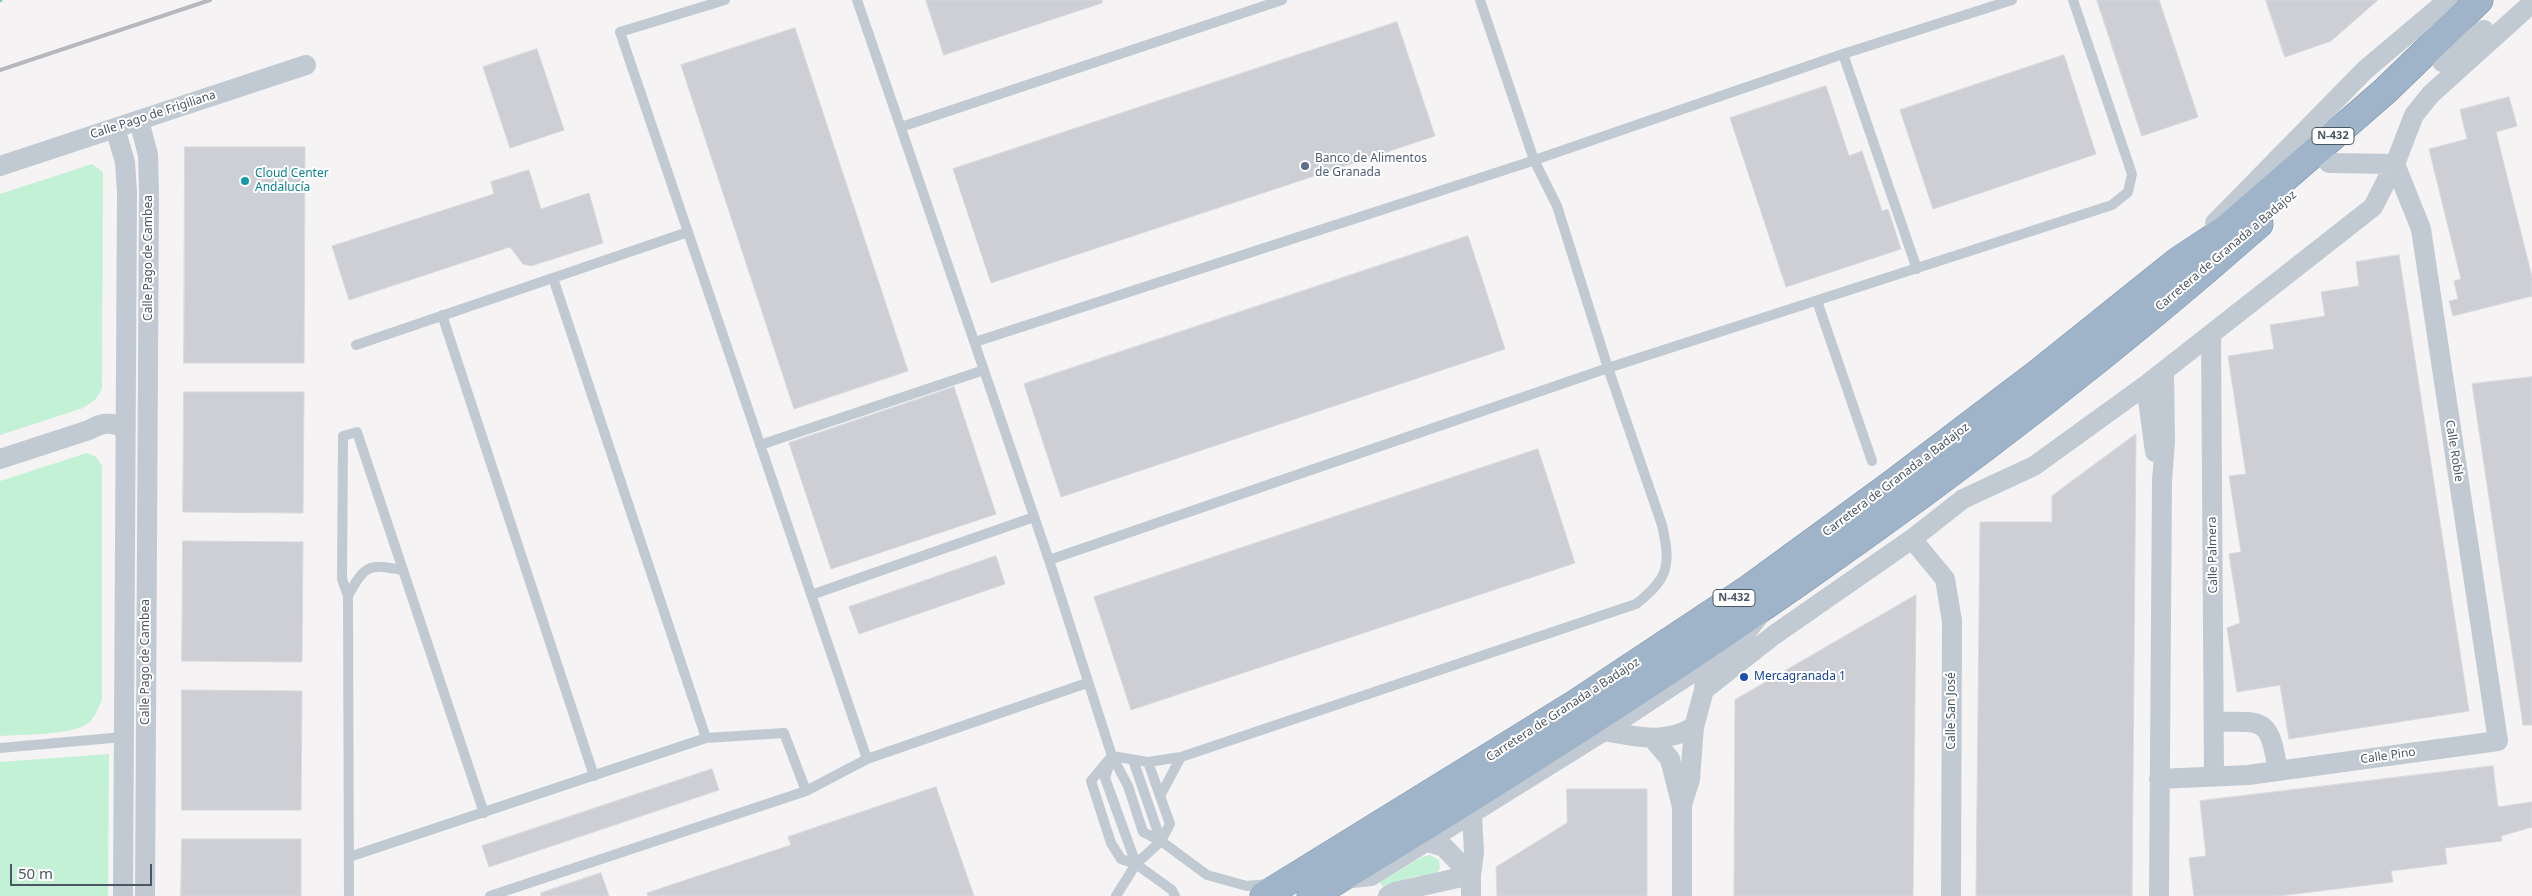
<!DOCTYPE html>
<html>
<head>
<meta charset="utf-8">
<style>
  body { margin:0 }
  #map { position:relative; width:2532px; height:896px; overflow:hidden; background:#f5f3f3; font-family:"Noto Sans",sans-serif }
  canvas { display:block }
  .scale { position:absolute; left:10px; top:864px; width:142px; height:22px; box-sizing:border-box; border:2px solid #4a5661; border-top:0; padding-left:6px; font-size:15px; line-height:18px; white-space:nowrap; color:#4a5661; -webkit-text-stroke:4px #fff; paint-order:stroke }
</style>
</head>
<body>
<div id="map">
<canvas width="2532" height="896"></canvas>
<div class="scale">50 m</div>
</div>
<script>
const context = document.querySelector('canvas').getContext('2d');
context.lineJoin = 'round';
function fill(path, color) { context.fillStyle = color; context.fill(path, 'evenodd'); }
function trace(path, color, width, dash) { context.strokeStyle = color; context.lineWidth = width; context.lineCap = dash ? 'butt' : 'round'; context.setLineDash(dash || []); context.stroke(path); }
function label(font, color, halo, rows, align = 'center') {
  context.font = font + ' "Noto Sans",sans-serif'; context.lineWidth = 4; context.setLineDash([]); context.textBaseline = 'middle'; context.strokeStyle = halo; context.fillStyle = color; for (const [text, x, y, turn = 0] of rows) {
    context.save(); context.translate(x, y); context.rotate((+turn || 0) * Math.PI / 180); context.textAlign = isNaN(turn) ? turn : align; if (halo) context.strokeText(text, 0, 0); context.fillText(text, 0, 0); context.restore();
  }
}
fill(new Path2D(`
  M92 164 103 172 102 389 95 400 83 408 0 435V194Z
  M87 453 96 457 102 466V700C98 708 95 718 88 723 71 736 22 734 0 736V481Z
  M109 754 108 896H0V762Z
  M1430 855 1439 860 1440 868 1436 874 1413 877 1384 888 1380 882 1422 857Z`), '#c3f1d5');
const building = new Path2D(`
  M926 0H1102V3L944 55Z
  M2097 0H2159L2198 117 2142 136Z
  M2266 0H2378L2331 41 2285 57Z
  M1397 22 1435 136 991 283 953 169Z
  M795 28 908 371 794 409 681 65Z
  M537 49 564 130 510 148 483 67Z
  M2064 55 2096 154 1933 209 1900 110Z
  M1826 86 1849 156 1862 151 1882 211 1888 209 1901 249 1786 287 1730 118Z
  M2509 97 2517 126 2496 132 2532 277V296L2453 316 2449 301 2458 299 2454 281 2461 279 2429 149 2467 139 2460 110Z
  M185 147H305L304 363H184Z
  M529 170 541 209 589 193 603 243 531 266 523 264 510 247 349 300 332 246 494 194 491 182Z
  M1468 236 1505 349 1061 497 1024 384Z
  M2399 255 2469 711 2289 739 2280 685 2237 692 2227 628 2240 623 2229 554 2241 552 2229 476 2246 474 2228 356 2274 349 2270 325 2325 316 2321 292 2359 286 2356 262Z
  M2532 377V725H2523L2472 384Z
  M954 387 996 514 831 569 789 443Z
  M184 392H304L303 513 183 512Z
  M2136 434 2132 896H1976L1980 522H2052V496Z
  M1538 449 1575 563 1131 710 1094 597Z
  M183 541 303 542 302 662 182 661Z
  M996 556 1005 584 859 634 849 607Z
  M1916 595 1913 896H1734L1735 700Z
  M182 690 302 691 301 810H182Z
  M2493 766 2498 807 2532 802V827L2501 836 2502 841 2445 848 2447 864 2391 871 2393 882 2279 896H2194L2189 858 2206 856 2200 801Z
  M712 769 719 790 489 867 482 846Z
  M936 787 974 896H648L647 893 791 845 788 837Z
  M1567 789H1647V896H1497L1496 867 1567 823Z
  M182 839H301V896H181Z
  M601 873 609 896H541V893Z`);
fill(building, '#cdcfd5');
trace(building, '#d7d9de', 1);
const trunk = new Path2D(`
  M1264 896 1575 704 1750 588 1891 485 2037 374 2178 261 2225 230 2385 91 2479 0
  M1311 896C1642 696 1968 481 2259 224`);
trace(trunk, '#7690ad', 29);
trace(new Path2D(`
  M0 1 2 0`), '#7ad0a6', 3, [4, 2.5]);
trace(new Path2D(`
  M725 0 620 32 867 759
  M857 0 1049 560 1112 756 1128 786 1143 832 1161 841 1207 875 1247 886 1268 884
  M1843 54 1917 269
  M901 127 1282 0
  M553 278 706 738 784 733 806 791
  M1817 301 1872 461
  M442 315 594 776
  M975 342 1523 164 1843 54 2012 0
  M356 345 688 232
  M760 445 984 370
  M1049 560 1608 368 2112 205 2128 192 2132 174 2073 0
  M811 595 1034 517
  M348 596C364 566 368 563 402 570
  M0 748 123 737
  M1112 756 1148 762 1181 757 1636 604C1669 578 1671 566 1662 525L1608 368 1557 206 1534 160 1480 0
  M1112 756 1091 781 1111 843 1121 859 1136 864 1172 890 1175 896
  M1133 760 1161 841
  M1110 762 1105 778 1136 864
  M1160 796 1181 757
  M349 857 706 738
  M349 896 348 596 342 579 343 436 357 432 484 813
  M490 896 806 791 867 759 1087 683
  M1116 896 1136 864 1161 841 1170 824 1148 762`), '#c1cad2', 10);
trace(new Path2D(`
  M2442 62 2484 30
  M139 120 148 155 149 192 145 896
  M115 128 125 162 127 192 123 896
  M2329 163 2395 164
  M0 166 306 65
  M2215 223 2365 70 2448 0
  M2211 335 2214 774
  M2146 385 2155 452
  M0 459 89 430C101 423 111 421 124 428
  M1912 539 1945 579 1952 621 1951 896
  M1704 690 1774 635 1912 539 1963 499 2034 466 2146 385 2373 207 2395 164 2414 115 2431 94 2532 3
  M2214 722C2266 721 2269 718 2278 771
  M1604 731C1637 736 1663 745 1694 727L1704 690 1705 677
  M1653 739 1670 759 1682 807V896
  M2159 779 2248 775 2498 741 2421 229 2395 164
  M1683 802 1690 779 1694 727
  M1427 842 1444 847 1471 875
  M1344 879 1371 876 1604 731 1707 663 1742 638 1759 616
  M1388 896 1395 892 1471 875
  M1471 896V875L1474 853 1472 814
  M2159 896 2162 481 2165 441 2164 371`), '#c1cad2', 20);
trace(trunk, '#9fb4c9', 28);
trace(new Path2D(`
  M0 70 210 0`), '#b5b8bd', 4);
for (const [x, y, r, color] of [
  [1305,166,5,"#5c6f8a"],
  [245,181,5,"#0f9aa8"],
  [1744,677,5,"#1a4fb4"]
]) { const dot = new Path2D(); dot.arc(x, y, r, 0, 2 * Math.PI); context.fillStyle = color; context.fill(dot); trace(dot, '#fff', 2); }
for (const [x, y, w] of [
  [2333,136,42],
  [1734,598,42]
]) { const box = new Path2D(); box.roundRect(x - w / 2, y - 8.5, w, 17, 4); context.fillStyle = '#fff'; context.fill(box); trace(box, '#4a5661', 1); }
label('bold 11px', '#4a5661', null, [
  ["N-432",2333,136],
  ["N-432",1734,598]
]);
label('12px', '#4a5661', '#fff', [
  ["Calle Pago de Frigiliana",153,115,-18],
  ["Carretera de Granada a Badajoz",2226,251,-40],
  ["Calle Pago de Cambea",149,258,-90],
  ["Calle Roble",2454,451,81],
  ["Carretera de Granada a Badajoz",1896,480,-37],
  ["Calle Palmera",2213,555,-91],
  ["Calle Pago de Cambea",146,662,-90],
  ["Carretera de Granada a Badajoz",1563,710,-33],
  ["Calle San José",1952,711,-90],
  ["Calle Pino",2388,756,-8]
]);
label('12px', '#4e5e75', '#fff', [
  ["Banco de Alimentos",1315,159],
  ["de Granada",1315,173]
], 'left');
label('12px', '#0d838f', '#fff', [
  ["Cloud Center",255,174],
  ["Andalucía",255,188]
], 'left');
label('12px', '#164399', '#fff', [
  ["Mercagranada 1",1754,677]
], 'left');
</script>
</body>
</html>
